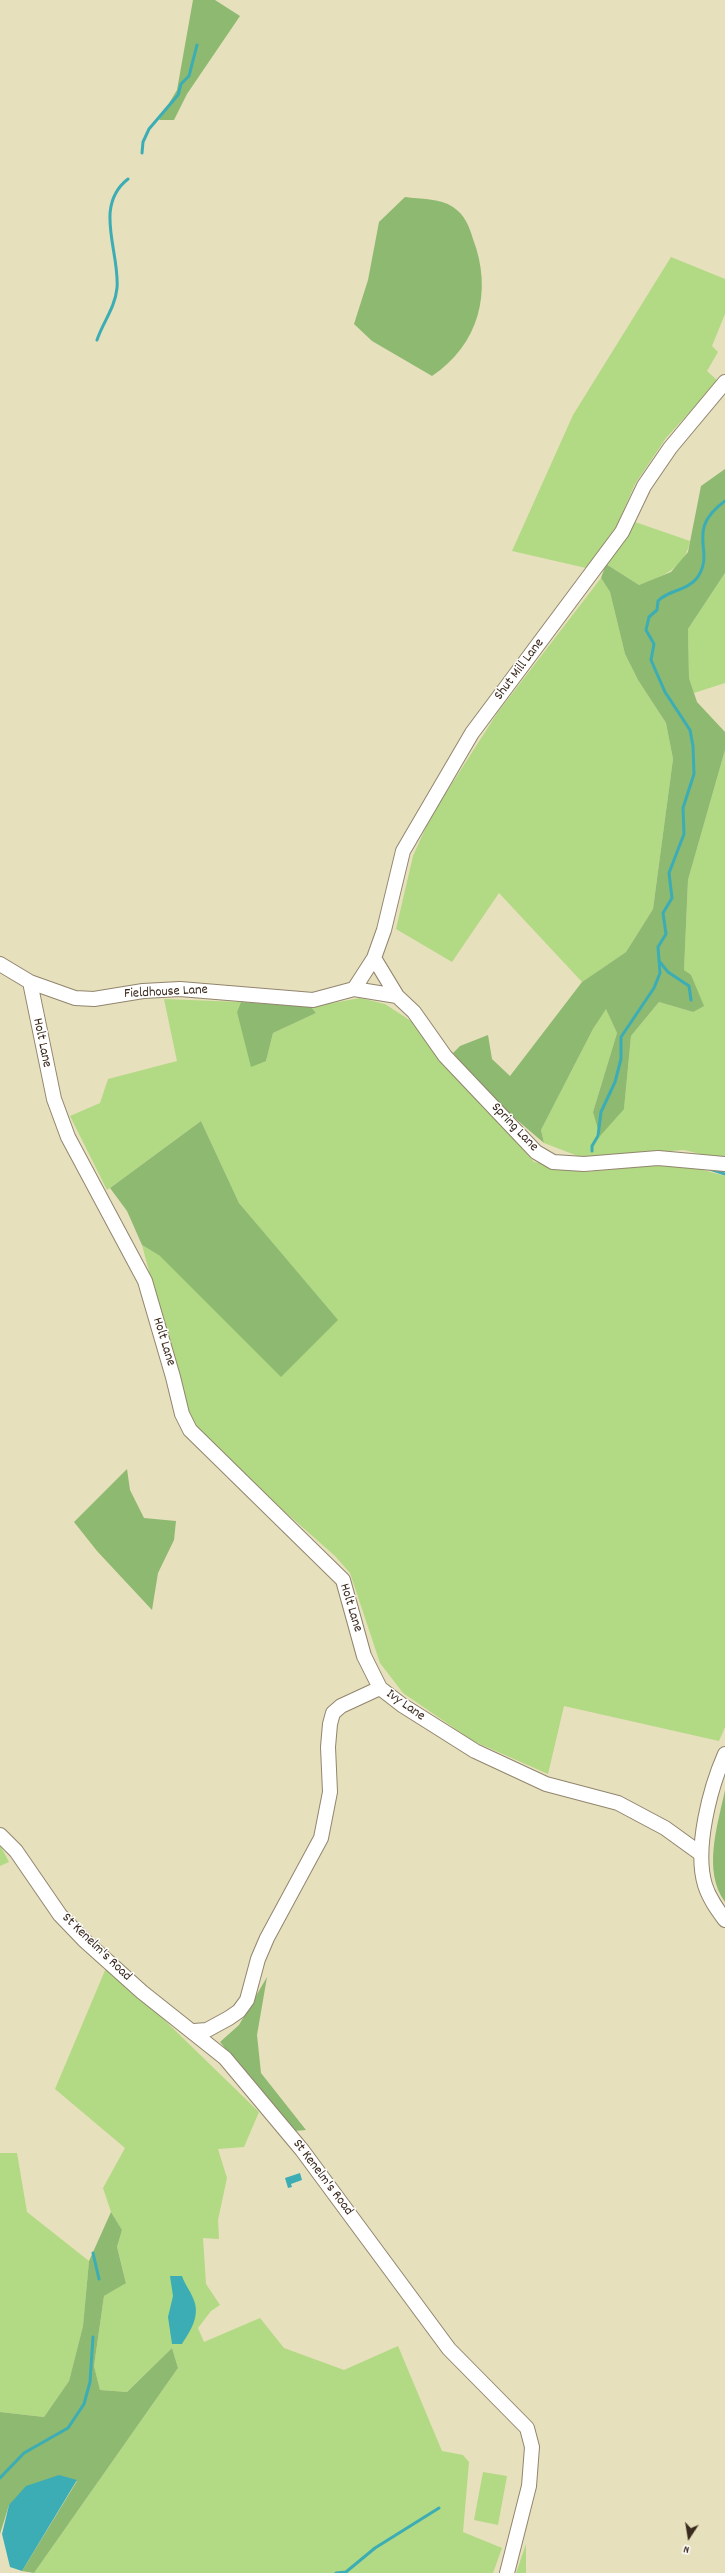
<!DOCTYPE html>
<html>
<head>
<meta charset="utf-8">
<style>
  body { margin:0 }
  #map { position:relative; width:725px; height:2573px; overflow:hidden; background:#e7e0bd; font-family:Dekko,sans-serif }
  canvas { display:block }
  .north { position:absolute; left:669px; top:2517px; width:40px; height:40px; -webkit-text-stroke:3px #fff; paint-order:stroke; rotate:192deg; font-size:11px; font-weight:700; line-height:16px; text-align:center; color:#3b2a1e }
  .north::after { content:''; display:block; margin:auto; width:14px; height:18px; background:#3b2a1e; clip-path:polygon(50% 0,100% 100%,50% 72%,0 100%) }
</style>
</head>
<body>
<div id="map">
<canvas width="725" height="2573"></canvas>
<div class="north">N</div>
</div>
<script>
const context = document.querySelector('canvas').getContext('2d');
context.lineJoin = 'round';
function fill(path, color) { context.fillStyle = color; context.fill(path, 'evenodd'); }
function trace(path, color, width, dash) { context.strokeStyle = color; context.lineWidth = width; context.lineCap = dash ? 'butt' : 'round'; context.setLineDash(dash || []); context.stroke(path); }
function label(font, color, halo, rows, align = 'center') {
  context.font = font + ' Dekko,sans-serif'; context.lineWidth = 3; context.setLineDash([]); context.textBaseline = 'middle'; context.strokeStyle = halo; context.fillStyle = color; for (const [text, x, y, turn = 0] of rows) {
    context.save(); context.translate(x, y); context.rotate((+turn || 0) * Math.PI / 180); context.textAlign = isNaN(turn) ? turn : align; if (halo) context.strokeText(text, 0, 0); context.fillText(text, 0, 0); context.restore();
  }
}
fill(new Path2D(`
  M671 257 725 279V314L712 346 718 352 707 371 718 381 666 438 635 484 614 532 586 568 512 551 573 415Z
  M635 522 690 541C685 569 662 576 639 585L606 564Z
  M725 573V683L694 693 689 678 688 629Z
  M601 578 610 592 625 654 638 680 666 723 673 759 653 909 626 952 582 982 499 893 452 962 396 929 413 856 431 816 498 712Z
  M725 750V1160L684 1150 583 1158 544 1143 541 1130 593 1029 606 1008 617 1033 593 1112 624 1109 631 1036 659 1002 693 1012 684 970 688 880Z
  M360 998 385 1004 414 1023 534 1162 586 1172 678 1163 725 1176V1727L719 1741 564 1706 548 1774 473 1741 403 1693 380 1663 350 1573 335 1556 257 1487 192 1422 186 1410 142 1245 160 1256 337 1320 239 1203 201 1121 107 1190 70 1116 100 1103 108 1079 177 1061 164 999 241 1002 237 1012 266 1061 273 1033 316 1013 311 1007Z
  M0 1845 9 1862 0 1866Z
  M106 1968 153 2009 259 2112 244 2147 218 2149 227 2178 218 2220 219 2239 203 2238 206 2284 220 2305 211 2311 198 2328 204 2342 260 2318 284 2348 344 2370 398 2346 442 2451 463 2455 469 2462 463 2532 502 2548 493 2573H34L178 2368 172 2348 127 2392 100 2390 94 2366 104 2296 126 2282 117 2247 122 2230 111 2212 103 2188 125 2148 55 2089Z
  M0 2153H17L27 2212 89 2261 83 2326 69 2381 44 2417 0 2412Z
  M483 2472 507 2476 498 2525 474 2520Z
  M526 2544V2573H516Z`), '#b2d983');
fill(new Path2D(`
  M193 0H215L240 16 187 94 174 120H159L177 90Z
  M405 197C420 199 440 198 453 207 465 215 469 226 473 239 493 291 479 345 432 376L372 341 354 324 368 280 379 222Z
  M725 469V573L688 629 689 678 697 702 725 732V750L688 880 684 970 691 975 704 1006 693 1012 659 1002 631 1036 624 1109 600 1136 593 1112 617 1033 606 1009 593 1029 541 1130 544 1143 497 1103 453 1053 460 1046 488 1035 492 1059 510 1076 582 982 626 952 653 909 673 759 666 723 638 680 625 654 610 592 601 578 606 564 639 585 671 572 688 552 701 486Z
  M241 1002 311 1007 316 1013 273 1033 266 1061 251 1067 237 1012Z
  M201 1121 239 1203 338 1320 281 1377 160 1256 142 1245 127 1211 110 1188Z
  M127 1469 130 1490 144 1518 176 1521 174 1540 158 1573 152 1610 97 1551 74 1522Z
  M725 1790V1902C702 1871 718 1824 725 1790Z
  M267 1977 257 2035 261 2073 306 2130 294 2131 220 2042 239 2025Z
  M111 2212 122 2230 117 2247 126 2283 104 2296 94 2366 100 2390 127 2392 172 2348 178 2368 34 2573 22 2571 77 2481 9 2505 0 2534V2412L44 2417 69 2381 83 2326 89 2261Z`), '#8db971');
fill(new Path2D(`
  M300 2173 302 2180 291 2184 292 2187 288 2188 285 2178Z
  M170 2276H182C185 2285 190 2290 193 2298 201 2315 191 2330 182 2344H172L168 2317 173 2296Z
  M59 2475 77 2480 22 2571 10 2567 2 2534 9 2505 26 2486Z`), '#3cadb5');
trace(new Path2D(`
  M142 153 143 142 149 129 178 95 181 84 189 76 197 45
  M97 340C103 322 115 308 117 288 120 252 93 206 128 179
  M659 961 668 972 689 986 691 1000
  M592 1151V1146L598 1136 601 1112 615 1082 621 1059V1037L654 988 660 973 658 947 666 934 663 913 672 898 669 873 684 834 683 808 694 774 693 746 690 730 665 692 651 660 654 644 646 630 649 617 657 610 658 601C668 590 687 591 697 578 717 550 683 532 725 501
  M710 1169 725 1174
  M93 2253 99 2279
  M0 2478 24 2453 68 2428 84 2404 90 2382 93 2337
  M336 2573 346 2572 375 2548 439 2508`), '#3cadb5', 3);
const minor = new Path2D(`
  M374 958 397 996
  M0 964 30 982 75 998 94 999 143 991 180 989 313 1000 354 989 374 958 384 930 403 851 472 733 622 532 644 486 670 448 725 382
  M30 982 54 1099 68 1137 145 1281 173 1377 182 1414 190 1430 343 1580 364 1656 380 1688 402 1705 475 1751 546 1784 618 1803 665 1828 701 1854
  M354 989 397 996 414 1012 445 1056 536 1152 553 1162 584 1164 658 1158 725 1164
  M725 1754C710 1788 694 1849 705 1885 709 1898 717 1909 725 1920
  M0 1835 16 1851 60 1915 84 1940 142 1992 225 2058 302 2150 449 2349 527 2428 532 2447 529 2486 507 2573
  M194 2031 207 2030 229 2018 239 2011 247 2000 258 1959 267 1938 321 1838 330 1792 328 1747 330 1724 333 1713 341 1706 380 1688`);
trace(minor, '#91856e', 16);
trace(minor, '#fff', 14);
label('14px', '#3b2a1e', '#fff', [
  ["Shut Mill Lane",520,670,-53],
  ["Fieldhouse Lane",166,993,-3],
  ["Holt Lane",41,1043,78],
  ["Spring Lane",514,1128,46],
  ["Holt Lane",163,1342,73],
  ["Holt Lane",350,1608,73],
  ["Ivy Lane",405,1706,35],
  ["St Kenelm's Road",96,1948,44],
  ["St Kenelm's Road",322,2178,53]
]);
</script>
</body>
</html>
